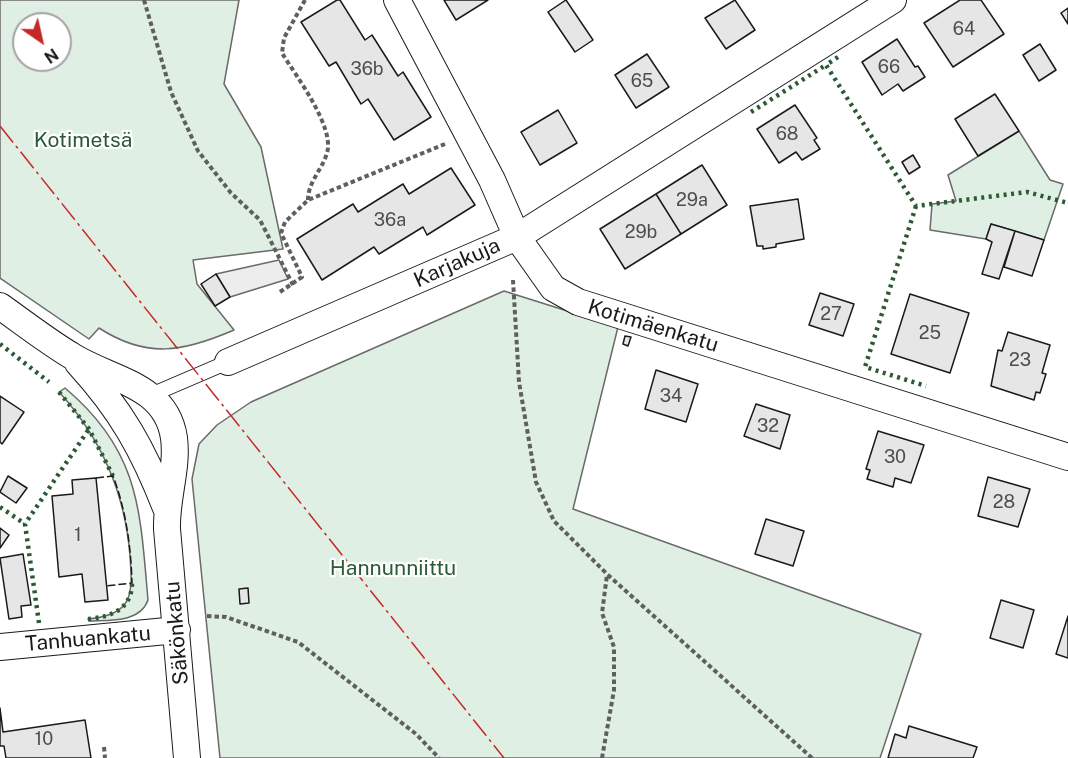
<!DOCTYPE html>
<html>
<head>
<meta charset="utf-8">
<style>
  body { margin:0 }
  #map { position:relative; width:1068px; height:758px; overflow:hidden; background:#fff; font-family:"Public Sans",sans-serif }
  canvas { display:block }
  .north { position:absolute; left:12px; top:12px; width:60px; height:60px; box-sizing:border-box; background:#fff; border:2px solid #a3a3a3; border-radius:50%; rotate:146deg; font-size:16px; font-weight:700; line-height:24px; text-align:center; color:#1a1a1a }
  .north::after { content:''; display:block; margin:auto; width:21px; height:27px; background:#c62828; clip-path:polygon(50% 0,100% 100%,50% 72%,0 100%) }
</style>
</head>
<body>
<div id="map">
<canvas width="1068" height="758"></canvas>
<div class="north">N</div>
</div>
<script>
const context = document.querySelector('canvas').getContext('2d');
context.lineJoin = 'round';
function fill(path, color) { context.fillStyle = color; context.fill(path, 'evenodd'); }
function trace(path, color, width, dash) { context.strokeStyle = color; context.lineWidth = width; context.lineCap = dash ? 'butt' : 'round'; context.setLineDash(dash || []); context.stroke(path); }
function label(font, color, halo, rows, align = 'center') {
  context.font = font + ' "Public Sans",sans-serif'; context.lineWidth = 4.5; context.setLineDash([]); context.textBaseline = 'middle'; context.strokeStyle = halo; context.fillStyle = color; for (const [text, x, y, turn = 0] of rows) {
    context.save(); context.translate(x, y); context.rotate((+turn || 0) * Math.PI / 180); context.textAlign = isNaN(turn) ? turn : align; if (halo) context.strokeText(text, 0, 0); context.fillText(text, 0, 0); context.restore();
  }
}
const green = new Path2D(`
  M0 0H239L224 84 261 147 283 249 193 260 197 284 234 330C183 352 147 359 99 328L89 339 0 278ZM24 24H60V60H24Z
  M1019 131 1050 180 1063 184 1044 240 991 224 986 239 930 230 932 204 956 201 948 175Z
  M504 291 618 327 573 509 921 634 880 758H220L192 479 199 444 217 425 251 402Z
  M65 388C140 451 140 510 148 600 140 623 109 620 89 621L88 619C133 615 133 595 130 556 125 493 101 438 59 392Z`);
fill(green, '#e0efe3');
trace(green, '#6a6a6a', 1.5);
const parking = new Path2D(`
  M279 260 288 279 230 297 216 274Z`);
fill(parking, '#ededed');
trace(parking, '#6a6a6a', 1.5);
const building = new Path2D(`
  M337 0H340L365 40 372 35 398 76 403 72 431 117 394 140 368 99 361 104 336 62 329 66 301 22Z
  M444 0H488L456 20Z
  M566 0 593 40 575 52 548 12Z
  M735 0 755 30 726 49 705 18Z
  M960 0H981L1004 34 953 67 924 23Z
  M1068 8V24L1061 13Z
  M897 39 915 67 918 66 925 77 903 91 898 84 882 95 862 62Z
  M1040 44 1056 70 1039 81 1023 55Z
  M647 54 669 87 636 108 615 75Z
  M995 94 1019 131 978 156 955 119Z
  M795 105 817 138 814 140 820 149 802 160 796 152 779 163 757 129Z
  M558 110 577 143 540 165 521 132Z
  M913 155 920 167 909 174 902 162Z
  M702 165 727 205 681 234 656 194Z
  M451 168 475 205 427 235 423 227 379 254 374 247 322 280 297 239 353 204 358 212 403 184 409 194Z
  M656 194 681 234 625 269 600 229Z
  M798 199 804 239 776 244V247L763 249V246H757L750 206Z
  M991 224 1015 231 999 279 982 274 992 242 986 239Z
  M1015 231 1044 240 1032 276 1004 267Z
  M216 274 230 297 215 306 201 284Z
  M820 293 854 304 843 336 809 325Z
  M910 294 969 313 950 373 891 354Z
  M1008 332 1050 345 1042 373 1046 374 1040 393 1036 392 1034 400 991 386 998 350 1002 351Z
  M625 336 631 337 628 346 623 344Z
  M656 370 698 384 686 422 645 409Z
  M0 396 24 412 2 444 0 442Z
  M756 404 790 415 780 449 744 436Z
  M878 431 924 445 911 483 895 478 893 487 867 479 870 470 866 469Z
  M8 476 27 488 16 503 0 492Z
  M988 477 1030 489 1018 527 978 516Z
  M96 478 108 600 85 602 82 574 59 577 52 496 73 494 72 480Z
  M766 519 804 531 793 566 755 554Z
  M0 528 9 535 0 548Z
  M23 554 31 605 21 606 22 617 9 619 0 558Z
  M248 588 249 603 240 604 239 589Z
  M1001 600 1034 610 1023 648 990 638Z
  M1068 616V658L1056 654Z
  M0 708 3 732 85 720 91 758H6L4 746H0Z
  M909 726 977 747 973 758H888L895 734 906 738Z`);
fill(building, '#e6e6e6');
trace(building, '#1a1a1a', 1.5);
const service = new Path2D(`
  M151 395 228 362`);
const minor = new Path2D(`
  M397 0 492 180 517 237 553 288 578 302 1068 457
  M0 306C24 323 47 341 72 356 110 380 166 384 174 438 178 468 166 498 167 529L187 758
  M228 362 517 237 893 0
  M78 363C121 410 143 449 166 508
  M0 647 177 630`);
trace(service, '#1a1a1a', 16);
trace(minor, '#1a1a1a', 28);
trace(new Path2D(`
  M144 0 171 92 198 151 231 193 260 220 293 285
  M305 0 284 38 282 53C296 76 335 127 327 153 322 170 308 182 308 200
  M513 280 519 382 536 482 554 521 607 574 812 758
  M280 292 302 277 281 233 285 222 308 200 445 144
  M207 616 226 617 298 642 416 734 439 758
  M104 747 105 758
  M602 758 614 690V647L602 613 607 575`), '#5f5f5f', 4, [4.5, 3]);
trace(service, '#fff', 14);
trace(minor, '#fff', 26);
trace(new Path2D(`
  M838 57 826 65 916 206 1027 192 1068 203
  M751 112 826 65
  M916 206 865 367 926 386
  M0 344 49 382
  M59 392 89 429 113 476
  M0 507 25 524
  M88 619C111 617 132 609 132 583
  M39 623 25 524 89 429`), '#2b5a34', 4.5, [3, 4.5]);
trace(new Path2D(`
  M96 478 113 476C126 510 131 547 132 583L106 586`), '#1a1a1a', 1.5, [8, 3]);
trace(new Path2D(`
  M0 126 504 758`), '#c62828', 1.5, [21, 4.5, 3, 4.5]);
label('18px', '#4d4d4d', null, [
  ["64",964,29],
  ["66",889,67],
  ["36b",367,69],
  ["65",642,81],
  ["68",787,134],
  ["29a",692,200],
  ["36a",390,220],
  ["29b",641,232],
  ["27",831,314],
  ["25",930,333],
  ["23",1020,360],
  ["34",671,396],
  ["32",768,426],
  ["30",895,457],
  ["28",1004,502],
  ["1",78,535],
  ["10",44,739]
]);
label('21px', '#2b5a34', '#fff', [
  ["Kotimetsä",83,141],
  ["Hannunniittu",393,569]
]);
label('21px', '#1a1a1a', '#fff', [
  ["Karjakuja",457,263,-24],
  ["Kotimäenkatu",653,326,17],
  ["Säkönkatu",177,633,-95],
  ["Tanhuankatu",88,639,-5]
]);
</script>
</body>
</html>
